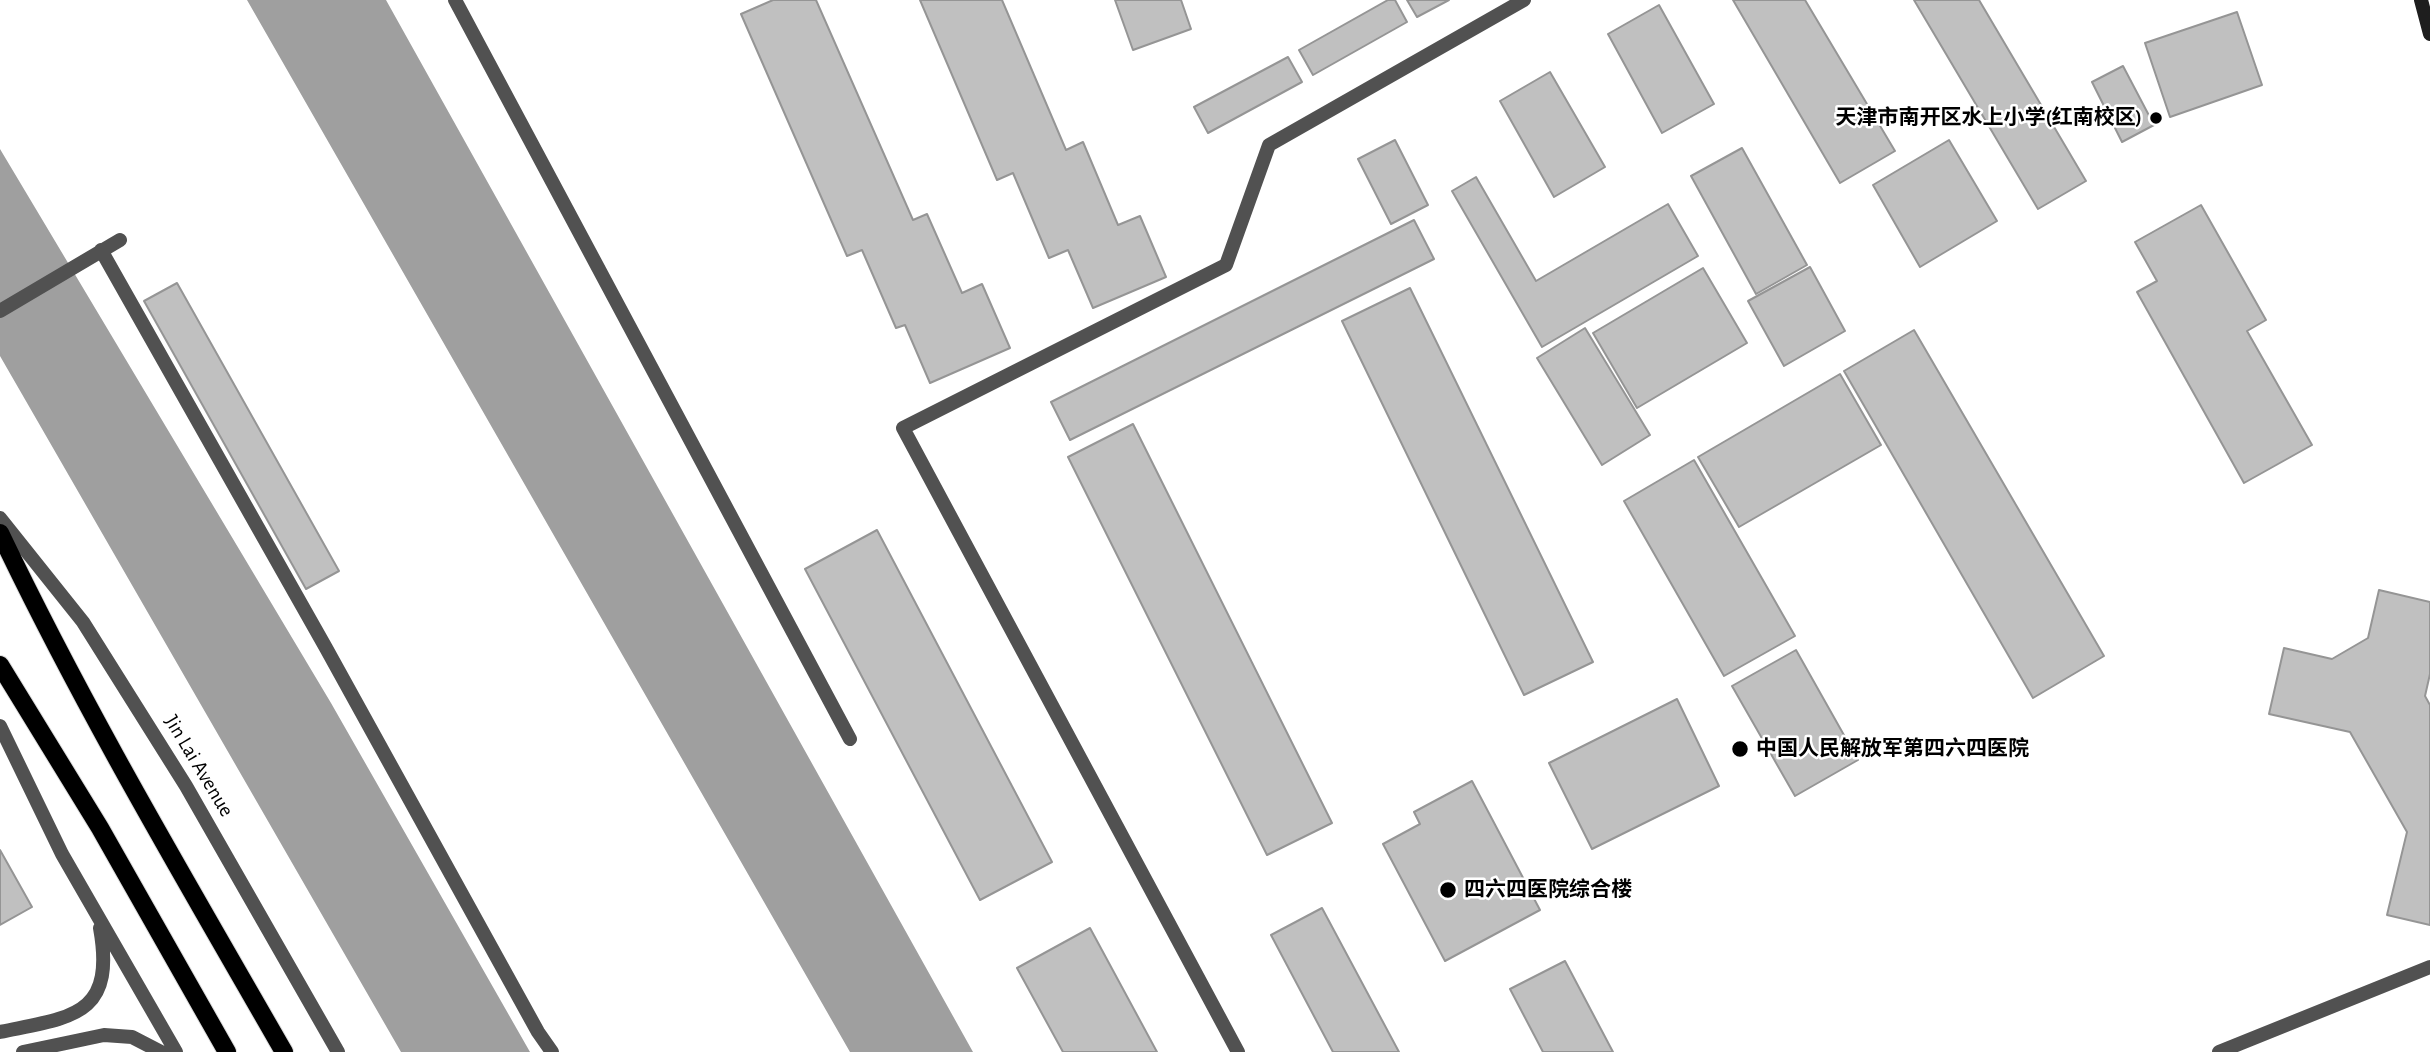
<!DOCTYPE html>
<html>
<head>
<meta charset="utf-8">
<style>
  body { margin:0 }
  canvas { display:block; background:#fff }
</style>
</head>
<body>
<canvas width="2430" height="1052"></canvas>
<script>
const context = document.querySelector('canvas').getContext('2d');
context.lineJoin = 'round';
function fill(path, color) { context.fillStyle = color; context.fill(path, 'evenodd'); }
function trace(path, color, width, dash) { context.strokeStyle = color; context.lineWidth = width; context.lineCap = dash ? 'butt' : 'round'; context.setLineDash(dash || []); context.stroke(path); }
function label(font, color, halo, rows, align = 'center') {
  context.font = font + ' "Alegreya Sans","Noto Sans SC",sans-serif'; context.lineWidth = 5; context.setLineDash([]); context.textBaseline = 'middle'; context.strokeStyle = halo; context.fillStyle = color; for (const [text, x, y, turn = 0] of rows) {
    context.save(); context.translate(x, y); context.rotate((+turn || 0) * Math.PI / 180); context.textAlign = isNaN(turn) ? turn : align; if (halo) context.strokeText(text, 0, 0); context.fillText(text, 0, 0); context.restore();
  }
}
fill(new Path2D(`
  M247 0H386L973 1052H850Z
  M0 149 331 703 530 1052H401L0 356Z`), '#9f9f9f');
const building = new Path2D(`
  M773 0H816L913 220 927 214 962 293 982 284 1010 348 930 383 905 325 896 328 862 250 847 256 741 14Z
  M920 0H1002L1066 150 1083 142 1118 225 1140 216 1166 277 1093 308 1068 250 1049 258 1013 173 997 180Z
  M1115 0H1181L1191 29 1133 50Z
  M1388 0H1395L1407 22 1313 75 1299 50Z
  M1407 0H1449L1417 17Z
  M1733 0H1805L1895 151 1840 183Z
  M1914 0H1979L2086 181 2038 209Z
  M1659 5 1714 104 1662 133 1608 34Z
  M2237 12 2262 85 2170 117 2145 43Z
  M1288 57 1302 82 1208 133 1194 107Z
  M2123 66 2154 125 2122 142 2092 82Z
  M1550 72 1605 167 1554 197 1500 101Z
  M1395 140 1428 205 1391 224 1358 159Z
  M1949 140 1997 221 1920 267 1873 185Z
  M1742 148 1807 265 1756 294 1691 176Z
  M1476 177 1536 281 1668 204 1698 256 1542 347 1452 191Z
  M2201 205 2266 320 2247 331 2312 445 2244 483 2137 292 2157 281 2135 242Z
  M1414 220 1434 259 1070 440 1051 402Z
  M1810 267 1845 331 1784 366 1748 301Z
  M1703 268 1747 343 1637 408 1593 333Z
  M177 283 339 571 306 589 144 301Z
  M1410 288 1593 662 1524 695 1342 321Z
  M1585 328 1650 435 1602 465 1537 358Z
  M1914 330 2104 656 2033 698 1844 371Z
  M1840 374 1881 445 1739 527 1698 457Z
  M1133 424 1332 823 1267 855 1068 457Z
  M1694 460 1795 636 1724 676 1624 501Z
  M877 530 1052 862 980 900 805 569Z
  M2379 590 2430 602V674L2425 696 2430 705V925L2387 915 2407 832 2350 732 2269 714 2284 648 2332 659 2368 638Z
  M1796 650 1858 760 1795 796 1732 686Z
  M1677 699 1719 786 1592 849 1549 763Z
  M1472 781 1540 910 1445 961 1383 844 1420 824 1414 812Z
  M0 850 32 907 0 925Z
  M1322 908 1399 1052H1333L1271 935Z
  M1090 928 1157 1052H1063L1017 968Z
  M1565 961 1613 1052H1543L1510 989Z`);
fill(building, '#c0c0c0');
trace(building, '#959595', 2);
const primary = new Path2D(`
  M0 533C85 711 186 881 284 1052
  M0 665 100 828 227 1052`);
trace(primary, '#dbdbdb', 20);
trace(new Path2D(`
  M2219 1052 2430 967`), '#515151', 14);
trace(new Path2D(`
  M455 0 850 739
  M101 250 326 648 538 1032 552 1052
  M0 311 120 240
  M1238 1052 903 428 1226 265 1269 145 1524 0`), '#515151', 14);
trace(new Path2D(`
  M0 518 83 622 186 786 338 1052
  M0 726 62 854 176 1052
  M0 1032C71 1017 116 1017 100 928
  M23 1052 104 1035 132 1037 161 1052`), '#515151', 14);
trace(new Path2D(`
  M2421 0 2430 34`), '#1e1e1e', 14);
trace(primary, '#000', 18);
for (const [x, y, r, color] of [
  [2156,118,7,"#000"],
  [1740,749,9,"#000"],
  [1448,890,9,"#000"]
]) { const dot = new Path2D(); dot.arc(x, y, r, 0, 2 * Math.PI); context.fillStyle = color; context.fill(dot); trace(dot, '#fff', 2.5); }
label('bold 21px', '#000', '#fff', [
  ["天津市南开区水上小学(红南校区)",2142,118,"right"],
  ["中国人民解放军第四六四医院",1756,749],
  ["四六四医院综合楼",1464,890]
], 'left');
label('21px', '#000', '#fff', [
  ["Jin Lai Avenue",199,766,59]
]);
</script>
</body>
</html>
